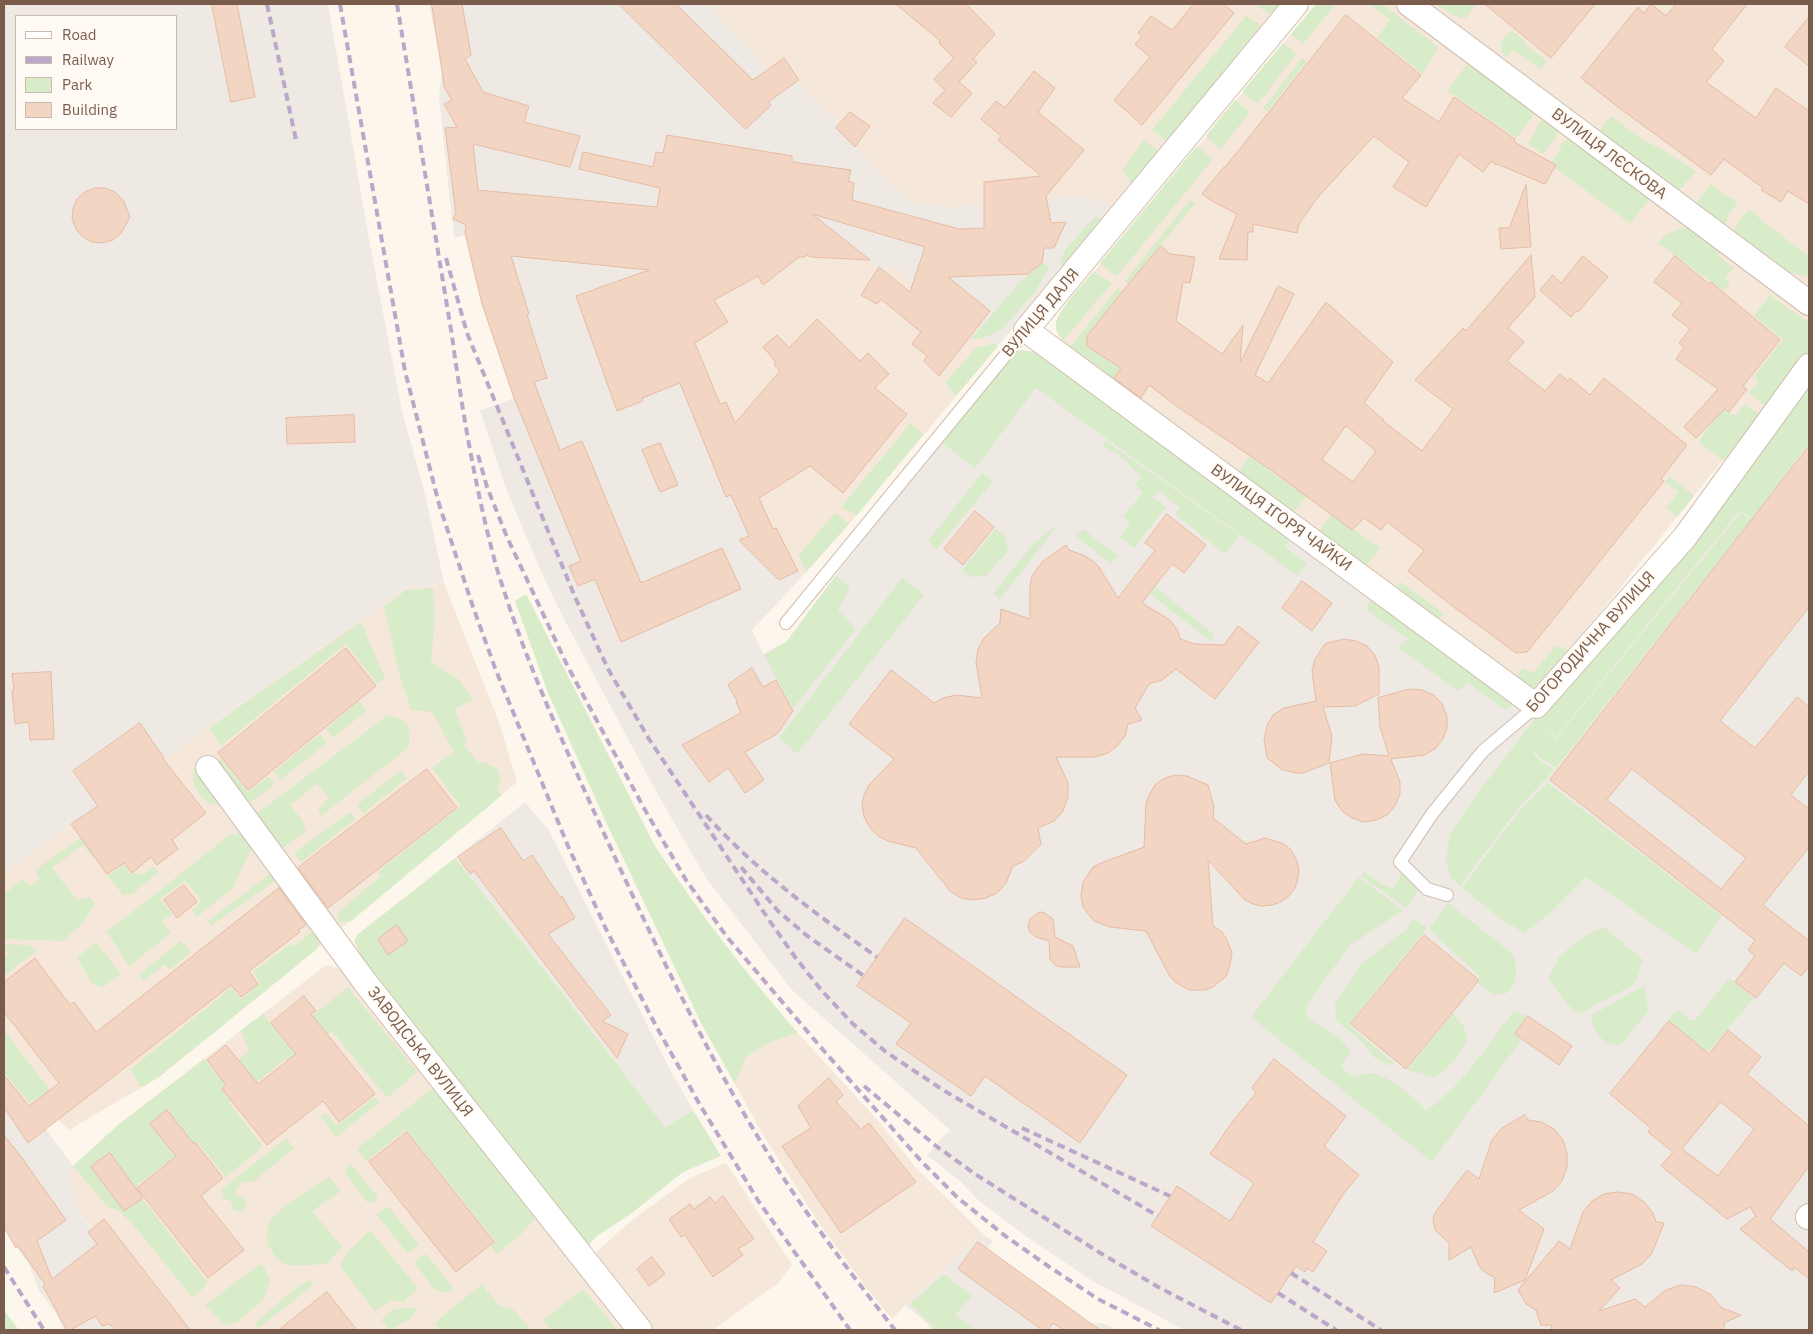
<!DOCTYPE html>
<html>
<head>
<meta charset="utf-8">
<style>
  body { margin:0 }
  #map { position:relative; width:1813px; height:1334px; overflow:hidden; background:#fdf6ec; font-family:"IBM Plex Sans",sans-serif }
  canvas { display:block }
  .frame { position:absolute; inset:0; border:5px solid #7a5c4d; pointer-events:none }
  .legend { position:absolute; left:15px; top:15px; width:162px; height:115px; box-sizing:border-box; background:#fffaf3; border:1px solid #cabbb1; margin:0; padding:6px 9px; list-style:none; font-size:15px; color:#7a5c4d }
  .legend li { display:flex; align-items:center; gap:10px; height:25px }
  .legend b { width:25px; border:1px solid #cabbb1 }
</style>
</head>
<body>
<div id="map">
<canvas width="1813" height="1334"></canvas>
<div class="frame"></div>
<ul class="legend">
<li><b style="height:6px;background:#fff"></b>Road</li>
<li><b style="height:6px;background:#b9a8c9"></b>Railway</li>
<li><b style="height:14px;background:#d8ecc9"></b>Park</li>
<li><b style="height:14px;background:#f3d5c3"></b>Building</li>
</ul>
</div>
<script>
const context = document.querySelector('canvas').getContext('2d');
context.lineJoin = 'round';
function fill(path, color) { context.fillStyle = color; context.fill(path, 'evenodd'); }
function trace(path, color, width, dash) { context.strokeStyle = color; context.lineWidth = width; context.lineCap = dash ? 'butt' : 'round'; context.setLineDash(dash || []); context.stroke(path); }
function label(font, color, halo, rows, align = 'center') {
  context.font = font + ' "IBM Plex Sans",sans-serif'; context.lineWidth = 4.5; context.setLineDash([]); context.textBaseline = 'middle'; context.strokeStyle = halo; context.fillStyle = color; for (const [text, x, y, turn = 0] of rows) {
    context.save(); context.translate(x, y); context.rotate((+turn || 0) * Math.PI / 180); context.textAlign = isNaN(turn) ? turn : align; if (halo) context.strokeText(text, 0, 0); context.fillText(text, 0, 0); context.restore();
  }
}
fill(new Path2D(`
  M708 4H1279L1114 207 984 205 944 208 912 201 890 184 836 128 835 127 838 123 796 82 799 81 770 68 767 69Z
  M1316 4H1393L1531 104 1809 317V353L1570 650 1539 686 1531 689 1395 589 1239 472 1072 353 1056 329V321L1060 313Z
  M1428 4H1809V293Z
  M779 256 869 260 883 270 895 267 998 346 857 515 801 578 776 529H773L754 486 678 300Z
  M444 583 500 725 517 782 279 980 159 1077 69 1130 57 1119 29 1106 4 1075V872L404 589Z
  M326 965 342 969 625 1330H194L187 1322 181 1326 79 1213 69 1172 73 1166 118 1125Z
  M798 1033 881 1124 917 1169 983 1234 905 1305 892 1319 866 1287 821 1226 765 1138 735 1084 746 1057 771 1042Z
  M726 1163 792 1265 778 1283 713 1330H654L594 1254 632 1220 690 1178Z`), '#f5e8da');
fill(new Path2D(`
  M4 4H328L371 250 402 411 426 498 444 583 404 589 4 872ZM16 16H176V129H16Z
  M429 4H708L767 69 784 58 799 80 797 82 838 123 836 127V128L890 184 912 201 944 208 1081 196 1114 207 1040 297 998 346 895 267 883 270 869 260 779 256 678 300 754 486 773 529 776 528 801 578 752 630 763 654 787 641 836 575 940 441 1022 350 1035 352 1515 702 1535 719 1545 712 1809 379V1330H1184L1091 1280 1027 1237 978 1200 960 1181 927 1155 950 1130 792 990 706 878 657 793 565 621 543 576 507 491 480 411 514 398 482 304 466 235 454 238 439 98 442 69Z
  M525 802 548 829 668 1066 693 1110 665 1127 542 967 455 858Z
  M4 1075 45 1128 73 1166 69 1172 79 1213 92 1229 104 1219 168 1302 181 1326 187 1322 194 1330H64L56 1314 39 1290 29 1264 16 1247 4 1227Z
  M983 1234 993 1241 987 1249 1090 1323 1104 1324 1117 1330H931L927 1323 905 1305Z`), '#efe9e4');
fill(new Path2D(`
  M1254 4H1279L1270 14Z
  M1316 4H1336L1303 44 1291 34Z
  M1370 4H1382L1438 47 1423 74 1377 38 1390 20Z
  M1436 4H1476L1465 19 1457 17Z
  M1246 16 1261 25 1167 141 1152 130Z
  M1512 30 1525 41V44L1547 61 1540 69 1513 50 1507 57C1494 47 1503 39 1512 30Z
  M1283 43 1296 54 1258 104 1242 92Z
  M1302 58 1307 61 1267 112 1263 108Z
  M1467 64 1536 112 1516 138 1448 91Z
  M1235 100 1250 112 1221 149 1206 136Z
  M1611 116 1641 139 1669 153 1696 171 1677 193 1598 133Z
  M1545 117 1560 129 1554 142H1551L1543 154 1528 144 1536 130V128Z
  M1570 136 1648 195V201L1630 223 1555 168 1557 165 1552 161 1561 149 1560 146Z
  M1144 140 1158 151 1132 185 1123 169Z
  M1197 146 1213 159 1117 276 1100 263Z
  M1711 184 1726 196 1733 199 1738 202 1727 217 1725 229 1694 206Z
  M1190 200 1195 204 1128 284 1125 281Z
  M1749 210 1809 257V277L1787 272 1732 235 1738 222Z
  M1095 217 1103 219 1063 269 1060 260 1068 246Z
  M1684 228 1693 229 1720 251 1718 256 1734 268 1725 278 1730 282 1724 291 1658 243 1666 234Z
  M1043 263 1049 268 1035 292 1003 328C993 336 982 338 970 340L1020 282Z
  M1094 271 1112 283 1063 341C1060 337 1056 332 1056 327 1054 313 1085 282 1094 271Z
  M1118 288 1122 292 1086 336 1087 346 1120 368 1111 381 1069 348Z
  M1770 295 1809 323V353L1767 407 1749 393 1758 383 1755 375 1783 340 1754 316Z
  M995 343 998 346 956 396 945 383 976 348Z
  M1022 350 1035 352 1053 364 1292 537 1285 547 1307 564 1298 576 1036 388 975 468 940 441 1011 354Z
  M1809 379V443L1752 519 1740 510 1556 737 1549 732 1533 752 1538 759 1554 770 1520 806 1460 886 1450 876 1446 861 1450 834 1480 790 1535 719 1545 712Z
  M1745 404 1760 415 1723 461 1699 442 1705 431 1725 409 1735 416Z
  M911 423 923 434 857 515 841 507Z
  M1106 441 1239 535 1225 554 1175 514 1180 508 1158 491 1153 497 1166 507 1134 548 1120 537 1130 523 1123 516 1143 493 1135 485 1141 477 1124 459 1103 445Z
  M1249 456 1307 497 1293 512 1239 472Z
  M982 473 993 481 937 549 928 541Z
  M1670 476 1694 496 1678 516 1666 508 1679 492 1665 482Z
  M1741 512 1751 520 1556 768 1539 757 1535 751 1549 733 1556 739Z
  M835 513 849 524 806 572 799 555Z
  M1332 514 1352 530 1353 529 1381 548 1365 567 1319 532Z
  M1059 524 1000 599 993 594 1034 543Z
  M996 529 1005 536 1008 551 986 576 971 577 962 570Z
  M1083 529 1117 556 1111 564 1076 536Z
  M836 575 850 588 838 610 856 629 793 709 764 655 787 641Z
  M902 578 924 595 797 754 779 738Z
  M1401 582 1444 614 1436 621 1395 589Z
  M1156 587 1214 635 1212 642 1150 594Z
  M433 588 435 618 431 662 458 679 473 700 455 709 467 742 464 745 479 763 484 762 498 769 501 780 497 788 502 795 350 922H339L337 913 381 876 378 872 461 806 432 768 454 752 432 712 411 710 400 676 384 607 406 590Z
  M526 594 655 846C698 911 746 974 798 1033L771 1042 746 1057 735 1084 701 1023 607 824 548 693 515 601Z
  M1372 597 1515 702 1506 711 1467 682 1459 691 1398 648 1408 639 1366 609Z
  M361 622 385 678 378 684 346 644 221 746 209 728Z
  M1556 646 1570 650 1539 686 1531 689 1515 679 1523 668 1533 673Z
  M359 701 367 711 332 738 326 729Z
  M388 715C408 719 413 728 408 748L321 816 318 809 329 798 317 784 290 805 302 820 306 831 282 849 255 815Z
  M320 734 327 743 280 780 274 771Z
  M220 757 248 792 269 776 275 784 248 804C239 793 217 771 220 757Z
  M194 768 201 771 222 797 218 803 210 804C196 795 192 785 194 768Z
  M401 770 407 778 364 813 357 805Z
  M1548 783 1722 916 1696 954 1586 877 1547 916 1524 933 1500 918 1462 888 1522 807Z
  M350 812 355 819 301 862 294 853Z
  M95 828 131 874H144L154 866 159 872 132 894 123 895 108 876 119 868 107 850 94 859 83 845 52 868 77 900 90 897 95 904 83 923 63 941 4 939V894L23 879 30 886 40 879 35 870Z
  M238 833 247 835 254 842 233 888 197 917 192 910 202 901 185 881 160 899 172 914 162 921 171 933 129 966 107 932 231 834Z
  M455 858 542 967 665 1127 693 1110 721 1156 683 1172 632 1213 597 1236 588 1246 362 957 354 941 358 934Z
  M1403 870 1420 884 1415 896 1406 908 1361 876 1364 872 1385 886 1391 888 1396 885Z
  M271 873 280 877 211 926 208 921Z
  M1359 877 1403 910 1349 946 1308 1004 1306 1016 1341 1040 1351 1052 1341 1065 1347 1073 1354 1077C1358 1076 1364 1073 1369 1073 1387 1073 1415 1098 1426 1111 1462 1087 1487 1045 1514 1011L1527 1016 1514 1034 1521 1040 1432 1162 1251 1017Z
  M1448 903 1513 954C1518 970 1519 983 1505 994H1494L1478 983 1481 979 1474 971 1429 929Z
  M1413 918 1427 928 1349 1025 1395 1064 1387 1065 1374 1057 1363 1043 1336 1020 1335 1004 1361 964 1406 930Z
  M1604 927 1643 960 1635 984 1581 1013H1575L1548 979 1559 957 1581 938Z
  M317 928 320 940 317 949 159 1077 142 1087 130 1070 231 988 241 999 260 983 253 972 290 944 293 947Z
  M181 941 191 952 170 970 165 964 144 981 139 975Z
  M96 942 121 974 102 988 91 982 77 958Z
  M4 944 29 945 36 951 4 976V958L11 951H4Z
  M1729 978 1754 998 1708 1052 1668 1020 1678 1009 1690 1020H1695Z
  M1645 985 1648 1011 1621 1045C1618 1045 1615 1046 1612 1045 1601 1042 1590 1026 1592 1015Z
  M348 987 417 1072 387 1098 332 1031 289 1064 286 1059 229 1103 263 1146 226 1177 196 1140 134 1188 208 1283 193 1298 131 1222 118 1210 109 1208 73 1166 118 1125 204 1059 218 1076 249 1051 241 1030 263 1014 283 1039Z
  M1453 1013C1469 1031 1472 1039 1456 1058 1449 1065 1444 1072 1435 1077L1407 1070Z
  M4 1030 49 1089 64 1098 58 1117 40 1096 29 1103 4 1072Z
  M435 1086 536 1217 522 1233 497 1254 491 1246 495 1241 406 1129 367 1161 357 1149Z
  M374 1097 379 1103 336 1137 321 1117 326 1113 337 1126Z
  M286 1138 294 1148 253 1182H243L236 1188V1195L245 1198 246 1206 240 1212 233 1210 231 1201 223 1199 222 1189Z
  M351 1164 378 1197 376 1201 369 1203 366 1201 346 1174V1167Z
  M329 1177 341 1191 312 1211 342 1247 328 1263C314 1265 296 1268 282 1263 276 1260 273 1253 270 1248 266 1240 266 1230 270 1222 278 1207 314 1187 329 1177Z
  M388 1206 419 1245 408 1254 377 1215Z
  M370 1230 418 1288 404 1302 391 1300 375 1311 342 1269 341 1262 349 1251Z
  M426 1254 453 1287 449 1292 437 1291 433 1288 414 1262Z
  M262 1263 270 1280 264 1298 238 1322 225 1325 205 1305Z
  M944 1274 972 1296 955 1315 976 1330H934L930 1323 910 1304Z
  M310 1280 314 1284 259 1328 255 1323 297 1287Z
  M482 1285 500 1306 514 1310 531 1330H441L435 1323 458 1303Z
  M583 1289 617 1329V1330H551L543 1320Z
  M403 1308H418L410 1319 390 1330 381 1320 393 1309Z
  M4 1310 19 1330H4Z`), '#d8ecc9');
const building = new Path2D(`
  M212 4H237L255 97 231 102Z
  M432 4H462L471 55 465 59 483 92 529 106 524 122 580 136 570 167 473 144 478 190 657 207 660 188 579 169 583 152 653 167 656 152 663 153 667 135 792 156V162L851 170 848 181 854 183 852 200 959 229 984 228V182L1041 176 998 140 1001 136 981 119 996 101 1005 108 1034 71 1055 88 1038 112 1084 150 1046 196 1051 223 1066 222 1054 248H1044L1042 263 1028 274 948 277 990 311 939 376 924 361 927 356 912 344 921 332 881 299 877 304 861 295 879 267 910 292 925 247 812 214 870 260 810 257 807 255 805 257H799L763 285 758 276 714 300 728 322 695 343 720 404 726 402 735 423 780 371 775 366V361L763 347 777 335 789 348 817 319 860 361 868 353 889 374 875 388 907 414 843 493 810 466 759 498 773 529 776 528 798 571 779 580 739 540 749 536 731 495 726 497 680 383 642 398 643 401 617 411 576 296 649 270 511 256 529 314 527 315 547 378 534 382 560 450 582 441 641 583 722 548 741 589 621 642 595 579 578 586 569 566 581 561 513 395 482 304 465 233 466 225 453 219 456 213 445 128 457 127 444 104 452 100 445 89Z
  M619 4H676L753 80 784 58 799 80 768 102 771 105 746 129Z
  M896 4H966L995 34 973 59 977 62 959 82 972 93 951 117 933 103 945 90 934 79 954 58 939 43 940 41Z
  M1194 4H1224L1234 13 1142 125 1114 100 1150 57 1135 44 1142 36 1138 33 1151 16 1172 30Z
  M1485 4H1595L1551 58Z
  M1651 4 1666 16 1676 4H1747L1712 49 1724 61 1706 82 1756 118 1776 88 1809 111V204L1788 191 1781 202 1761 190 1763 188 1724 159 1711 175 1618 107 1581 78 1638 7 1644 13Z
  M1346 15 1421 75 1402 98 1439 122 1454 97 1515 139 1514 142 1556 165 1545 184 1497 164 1496 165 1491 161 1483 172 1459 154 1426 207 1393 187 1409 162 1374 136 1318 197 1299 224 1297 233 1253 224V232H1248L1247 260 1219 259 1237 214 1212 201 1202 194 1224 167H1225Z
  M1809 17V66L1785 47Z
  M850 112 870 126 855 147 836 128Z
  M1526 185 1531 247 1501 249 1499 228H1509Z
  M95 188H105L115 192 123 200 130 217 121 233 113 240 102 243 92 242 83 237 76 229 72 219 73 209 77 199 85 192Z
  M1161 246 1170 254 1195 257 1190 283 1183 282 1176 321 1222 354 1243 325 1240 363 1278 286 1294 294 1255 375 1268 383 1326 302 1393 362 1364 403 1384 420 1383 421 1422 451 1453 409 1415 380 1463 328 1466 331 1531 255 1535 297 1508 328 1524 342 1507 361 1545 391 1560 374 1568 381 1570 378 1590 395 1604 378 1687 445 1661 479 1664 481 1527 652 1516 653 1451 605 1408 571 1424 550 1387 522 1381 530 1364 518 1352 530 1271 470 1175 405 1149 385 1141 398 1114 378 1121 368 1087 346V336L1130 282ZM1346 426 1376 451 1353 482 1322 460Z
  M1583 256 1608 277 1578 312 1576 311 1571 317 1540 290 1553 275 1561 283Z
  M1675 256 1709 284 1711 282 1780 340 1743 386 1747 389 1729 412 1725 409 1696 438 1684 427 1718 389 1676 359 1684 347 1679 343 1690 329 1672 315 1682 303 1654 282Z
  M354 415 355 442 287 444 286 418Z
  M660 443 678 485 660 492 642 450Z
  M1809 446V607L1720 721 1755 748 1797 697 1809 707V771L1791 795 1809 809V847L1763 905 1809 941V966L1801 976 1784 963 1756 998 1735 982 1755 956 1748 950 1755 940 1550 780ZM1632 769 1746 858 1721 889 1607 800Z
  M975 511 994 527 963 565 944 549Z
  M1167 514 1206 545 1184 573 1172 564 1142 603 1170 620 1178 631 1180 639 1195 644 1224 645 1238 626 1259 642 1215 699 1176 669 1162 680 1149 684 1135 708 1142 720 1128 724 1125 736 1117 746 1108 753 1095 757H1056L1068 783V797L1063 811 1054 821 1038 828 1041 844 1024 861 1013 866 1006 883 997 893 986 898 973 900 961 898 950 891 916 848 888 841 878 836 871 829 864 817 862 805 864 795 869 785 894 759 849 724 891 670 934 703 943 698 956 695 982 698 976 662 978 649 984 638 1000 623 1001 609 1030 619V586L1032 576 1043 561 1066 545 1069 550 1083 555 1092 560 1099 567 1118 598 1155 550 1145 543Z
  M1302 581 1332 603 1312 631 1282 608Z
  M1344 639 1356 641 1367 646 1375 655 1379 667V694L1355 706 1323 707 1332 736 1329 763 1303 773H1296L1283 770 1267 758 1264 739 1267 726 1273 715 1284 708 1316 701 1312 671 1315 659 1325 644Z
  M346 648 376 686 248 790 218 753Z
  M752 668 763 687 776 680 793 711 777 734 745 752 764 780 745 793 728 768 709 782 682 745 741 713 736 702 737 701 728 685Z
  M51 672 54 739 30 740 29 722 15 724 12 690H14L12 674Z
  M1410 689 1422 690 1434 695 1442 704 1447 716V728L1443 739 1435 749 1424 755 1391 759 1400 782V794L1395 806 1387 815 1376 820 1364 822 1352 818 1342 811 1335 800 1330 763 1363 754 1389 756 1380 727 1378 698Z
  M140 723 164 758 163 759 206 813 172 840 178 849 157 865 151 857 132 873 124 863 107 874 71 824 98 806 73 771Z
  M427 769 457 808 328 908 298 868Z
  M1176 775 1187 776 1208 785 1214 807 1213 818 1227 829 1246 844 1265 838 1284 844 1291 850 1296 859 1299 869 1298 878 1295 888 1289 896 1281 902 1272 905 1262 906 1253 904 1244 899 1208 860 1213 926 1221 931 1226 938 1232 953 1229 969 1226 976 1213 987 1205 990H1189L1175 982 1169 975 1146 931 1110 927 1094 921 1083 907 1081 896 1083 882 1093 867 1101 863 1144 847 1146 803 1150 793 1156 784 1165 778Z
  M501 828 523 861 532 855 560 897 562 896 575 918 548 934 611 1015 602 1021 628 1034 617 1058 474 871 470 874 458 857Z
  M184 885 197 902 177 918 164 900Z
  M279 888 306 925 298 930 300 932 249 971 258 984 241 997 231 985 28 1143 4 1107V1075L29 1106 59 1083 4 1012V982L35 958 70 1005 74 1002 96 1032Z
  M1043 912 1053 919 1055 937 1073 946 1080 967H1060L1055 965 1050 959 1049 941 1036 937 1030 932 1028 927 1030 919 1036 914Z
  M905 918 1127 1075 1080 1143 985 1076 971 1096 896 1044 911 1023 857 986Z
  M397 925 408 941 388 955 378 939Z
  M1424 935 1479 980 1406 1069 1351 1024Z
  M304 996 316 1011 311 1014 375 1094 339 1122 323 1101 267 1145 222 1089 226 1085 207 1060 226 1045 258 1084 296 1054 271 1023Z
  M1528 1016 1572 1046 1559 1065 1515 1034Z
  M1669 1021 1709 1054 1728 1030 1761 1057 1747 1074 1809 1126V1166L1770 1219 1809 1252V1279L1794 1267 1792 1271 1740 1229 1756 1216 1750 1207 1727 1219 1661 1166 1673 1152 1648 1132 1651 1128 1610 1094ZM1721 1102 1754 1129 1718 1176 1682 1149Z
  M1274 1059 1346 1116 1324 1146 1359 1175 1344 1193 1313 1242 1327 1251 1313 1272 1307 1268 1305 1272 1296 1266 1271 1303 1151 1226 1177 1186 1230 1221 1254 1183 1210 1154 1233 1121 1256 1093 1252 1088Z
  M829 1078 843 1095 836 1102 861 1129 869 1123 916 1182 841 1233 782 1146 811 1128 798 1106Z
  M167 1110 193 1143 195 1142 223 1178 201 1196 244 1250 208 1278 137 1188 176 1156 150 1124Z
  M1525 1115 1528 1120 1541 1122 1554 1129 1563 1140 1567 1153V1167L1562 1181 1553 1191 1519 1210 1544 1229 1525 1280 1494 1293 1495 1278 1483 1271 1479 1266 1471 1247 1449 1260V1243L1435 1230 1433 1219 1435 1213 1467 1170 1479 1179 1492 1140 1501 1129Z
  M407 1132 494 1242 456 1272 369 1162Z
  M4 1135 22 1158 66 1220 37 1241 52 1279 97 1244 88 1232 104 1219 190 1330H115L109 1324 102 1326 96 1316 70 1330H67L43 1286 45 1284 18 1246 16 1248 4 1227Z
  M110 1153 143 1198 124 1211 91 1167Z
  M1618 1192 1632 1194 1644 1202 1653 1213 1656 1222 1664 1223 1652 1253 1642 1264 1611 1280 1620 1288 1599 1311 1635 1299 1645 1307 1666 1290 1681 1285 1696 1287 1710 1294 1722 1308 1741 1315 1724 1323V1330H1551L1552 1325H1541L1536 1310 1526 1304 1518 1290 1559 1241 1570 1249 1583 1212 1592 1201 1604 1194Z
  M723 1196 754 1239 738 1249 743 1255 713 1277 685 1235 681 1237 669 1219 690 1204 694 1209 710 1197 715 1203Z
  M978 1242 1100 1330H1064L1053 1323 1048 1330H1042L958 1269Z
  M652 1257 665 1274 649 1286 637 1269Z
  M327 1292 357 1330H279Z`);
fill(building, '#f3d5c3');
trace(building, '#e6bba3', 1);
const lane = new Path2D(`
  M786 623 1026 330
  M1447 895 1427 889 1400 862 1432 814 1483 751 1536 706`);
const street = new Path2D(`
  M1296 4 1026 330 1536 706 1685 537 1809 366
  M1409 4 1809 303
  M208 768 365 982 640 1330
  M1808 1217 1809 1216`);
trace(lane, '#d1beb0', 14);
trace(street, '#d1beb0', 26);
trace(lane, '#fff', 12);
trace(street, '#fff', 24);
trace(new Path2D(`
  M267 4 296 140
  M340 4 405 371 439 504 472 604 495 668 568 846 606 929 655 1024 700 1105 759 1202 850 1330
  M397 4 452 336C462 410 475 486 494 558 498 574 504 590 509 606 532 674 562 740 591 805 650 934 712 1070 790 1188 823 1237 859 1284 895 1330
  M446 258 467 333 575 597 608 669 649 739 769 920 795 957 822 991 853 1024 886 1052 943 1090 1158 1216
  M478 455 487 487 507 537 568 667 645 810 686 880 727 937 824 1051 922 1162 958 1198 1004 1235 1048 1266 1098 1299 1159 1330
  M706 815C756 871 816 914 877 957
  M741 867 778 911 806 935 864 976
  M864 1086 936 1146 975 1174 1102 1254 1160 1288 1241 1330
  M1022 1128 1170 1196
  M4 1267 44 1330
  M1291 1273 1381 1330
  M1278 1293 1336 1330`), '#b9a8c9', 4, [8, 5]);
label('16px', '#7a5c4d', '#fffaf3', [
  ["ВУЛИЦЯ ЛЄСКОВА",1609,154,37],
  ["ВУЛИЦЯ ДАЛЯ",1041,313,-50],
  ["ВУЛИЦЯ ІГОРЯ ЧАЙКИ",1281,518,36],
  ["БОГОРОДИЧНА ВУЛИЦЯ",1591,642,-48],
  ["ЗАВОДСЬКА ВУЛИЦЯ",420,1052,52]
]);
</script>
</body>
</html>
